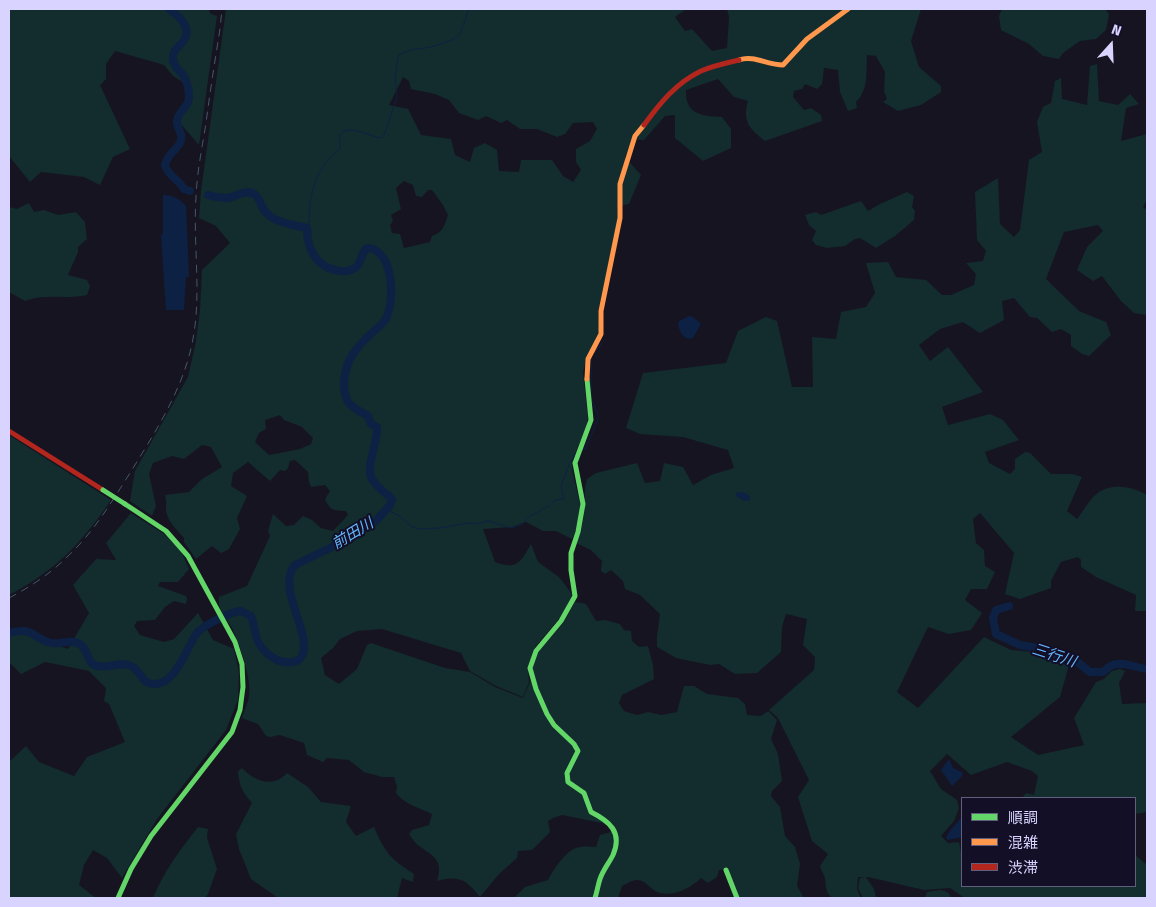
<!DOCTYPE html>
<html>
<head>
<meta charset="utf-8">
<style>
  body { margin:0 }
  #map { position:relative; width:1156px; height:907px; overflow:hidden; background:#161421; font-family:"Fira Sans","Noto Sans JP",sans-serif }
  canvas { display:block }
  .frame { position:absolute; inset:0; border:10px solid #d9d4ff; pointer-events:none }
  .legend { position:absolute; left:961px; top:797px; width:175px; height:90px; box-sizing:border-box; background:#130f26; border:1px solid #625e7d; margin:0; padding:6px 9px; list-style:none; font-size:15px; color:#d9d4ff }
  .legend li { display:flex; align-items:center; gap:10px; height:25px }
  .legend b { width:25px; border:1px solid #625e7d }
  .north { position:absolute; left:1086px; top:20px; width:50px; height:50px; -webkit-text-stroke:4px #130f26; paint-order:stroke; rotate:20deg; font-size:14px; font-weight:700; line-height:20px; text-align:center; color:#d9d4ff }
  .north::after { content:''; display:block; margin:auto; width:18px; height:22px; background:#d9d4ff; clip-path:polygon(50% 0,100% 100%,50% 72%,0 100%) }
</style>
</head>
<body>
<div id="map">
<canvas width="1156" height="907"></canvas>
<div class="frame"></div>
<ul class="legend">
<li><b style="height:6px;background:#63d668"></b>順調</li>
<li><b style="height:6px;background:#ff974d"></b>混雑</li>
<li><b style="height:6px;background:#b3261e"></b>渋滞</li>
</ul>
<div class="north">N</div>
</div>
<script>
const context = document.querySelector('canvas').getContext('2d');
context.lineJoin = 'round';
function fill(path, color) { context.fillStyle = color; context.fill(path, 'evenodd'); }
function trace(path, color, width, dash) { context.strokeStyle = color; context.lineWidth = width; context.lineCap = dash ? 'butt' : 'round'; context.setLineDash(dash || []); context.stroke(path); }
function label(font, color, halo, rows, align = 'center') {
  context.font = font + ' "Fira Sans","Noto Sans JP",sans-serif'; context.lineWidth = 4; context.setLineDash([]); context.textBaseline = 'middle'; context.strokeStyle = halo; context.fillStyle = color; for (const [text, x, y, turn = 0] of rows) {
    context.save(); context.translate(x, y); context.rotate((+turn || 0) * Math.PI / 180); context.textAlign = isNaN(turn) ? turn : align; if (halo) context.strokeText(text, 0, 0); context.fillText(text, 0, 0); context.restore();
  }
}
fill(new Path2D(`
  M9 9H208L211 14 217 16 199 145 179 122 190 96 189 86 173 76 164 65 115 51 106 64V79L100 85 130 149 113 157 100 185 84 177 41 172 30 182 9 156Z
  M226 9H686L675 17 685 31 692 29 712 51 727 48 729 17 727 9H921L911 41 919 67 941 86V92L921 105 898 111 883 102 887 99 884 91 885 72 876 56 867 55C866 72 869 89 856 102L857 108 848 111 840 92 838 70 824 68 822 84 817 89 805 84 802 89 794 91 793 97 804 110 811 108 821 115 822 121 765 141C750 129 742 122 748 101L734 97 718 79 686 90C685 114 701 116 722 117L731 129V148L703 161 675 138V115L665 116 644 140 632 139 625 157 641 175 629 204 618 206 617 223 598 313 599 330 597 340 587 355 583 373 588 417 586 429 573 458 572 470 581 507 578 526 572 539 556 531H543L526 522 512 527 483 529 495 562C517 570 520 563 531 544L538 562 559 577 572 594 564 613 535 647 528 666 529 682 523 697 496 686 470 671 461 653 382 629 357 631 340 639 333 648 321 658 325 675 339 684 357 669 367 645 371 643 445 668 470 672 495 687 523 698 530 682 535 656 564 622 575 602 586 604 596 621 605 620 620 624 624 630 631 631 632 641 639 647 648 646 653 665 654 679 622 695 619 703 624 711 637 715 648 712 661 715 677 712 684 686H694L707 694 738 698 745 704 747 715 761 716 768 711 777 720 771 739 778 754 782 781 772 791 771 796 780 807 785 836 795 847 800 864 797 886 804 898H739L727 869 719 870 717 877 708 883 701 878C691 888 672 898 657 892 650 889 646 880 637 880 632 880 626 884 622 886L618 898H514L525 887 548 880C554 869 566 849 580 847 585 846 591 847 596 847L600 835 611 832 607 824 562 815 553 818 548 821 550 832 532 850 518 851 517 858 499 874 480 897C466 880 460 875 437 881 444 860 433 856 419 846 415 843 412 838 409 834L412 830 429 825 432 814C418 807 405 805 396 793L397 786 394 777H382L364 772 349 760 327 758 323 762 307 755 304 743 280 735 270 737 266 736 258 724 242 718C244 711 248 703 249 696 252 679 239 643 232 628 226 617 217 610 219 597L247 586 270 536 268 531 273 514 286 526 294 525 303 516 312 520 321 528 333 531 348 515 346 511C334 511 330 510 325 499L330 491 325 485 311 487 309 482 308 472 295 460 290 461 288 468 285 471 280 470 270 481 248 462 233 473 231 486 247 496 237 518 240 529 229 549 221 553 212 546 196 559 184 542V538C177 530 168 522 166 511 166 505 167 501 165 495L189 492 202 479 222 467 211 447 202 445 184 459 172 456 153 463 149 474 156 506 152 516 130 501 135 471 188 377 196 341 200 310 202 270 230 243 216 226 199 218 201 191ZM403 77 409 81 411 89 435 94 449 100 459 113 478 120 486 116 501 123 507 120 520 129H537L557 137 565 134 573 123 593 122 597 129 590 141 576 149V162L581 170 573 182 563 176 552 160H521L519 172 499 171 497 150 485 143 474 148 470 162 455 155 451 139 421 135 408 109 389 105ZM404 181 413 185 416 196 422 197 428 190H432L443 205 448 215C445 224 443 233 432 236L430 242 404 248 400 234 392 233 390 225 393 221 391 215 401 209 396 188ZM280 415 284 420 302 427 313 438 311 444 300 449 269 455 255 442 259 433 266 429 265 420Z
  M1002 9H1105L1109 14 1106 30 1096 39 1080 41 1063 53 1059 59 1043 56 1029 44 1001 30 999 16Z
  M1097 64 1099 101 1118 105 1130 94 1139 104 1126 108 1121 141 1147 134V199L1143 207 1147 210V315L1134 313 1121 301 1102 276 1093 281 1077 270 1087 247 1103 231 1098 225 1064 232 1046 279 1079 311 1106 322 1111 335 1089 356 1082 354 1071 346V335L1061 329 1052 332 1037 318 1030 317 1014 298 1002 301 1004 320 980 333 963 322 940 329 919 345 930 361 948 347 983 392 942 407 948 425 990 414 1003 420 1019 440 985 452 989 463 1010 474 1015 469V459L1025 452 1030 453 1051 474H1072L1082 477 1067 511 1077 519C1082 512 1088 503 1094 496 1109 482 1131 486 1147 495V611H1135L1136 595 1096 577 1081 567V560L1078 557 1061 562 1051 581V588L1020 599 1005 594 1014 553 980 513 973 519 976 543 984 550 985 566 995 572 987 589H971L965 600 982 613 971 630 949 634 928 627 897 692 918 708 984 637 1011 650 1033 652 1069 665 1060 697 1011 737 1038 755 1084 745 1074 718 1096 682 1104 679 1112 671 1120 669 1125 671 1119 683 1122 704 1147 703V812L1135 814V798H1022L1026 793 1034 795 1038 776 1032 771 1007 762 971 775 947 754 930 771 941 789 957 800 959 808 954 821 941 836 948 843 959 842 962 858V886H1135V855L1147 865V898H965L950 888 924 890 868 877H866L874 889 876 898H863L858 888 860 878 865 877H858L857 889 861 898H832C825 891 826 887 825 878 824 874 821 870 820 866L828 854 812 841 798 797 809 780 778 718 769 710 814 670 815 657 803 645 807 619 786 614 782 627 781 652 757 673 735 674 719 664 710 665 676 658 657 647V637L660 614 640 595 625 589 623 581 611 570 605 574 601 571 602 561 591 550 576 543C581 530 585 516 585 503 585 491 584 491 587 479L596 473 637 463 645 483 660 481 664 463 683 467 693 485 711 475 734 468 728 450 683 437 640 434 626 428 643 373 726 363 738 331 766 317 777 321 792 387H813L812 337 836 339 841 312 866 307 875 293 866 263 888 262 896 277 926 280 942 295H951L974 285 976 274 966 263 983 261 986 251 977 240 975 192 998 178 1000 224 1014 237 1020 230 1029 160 1042 152 1037 122 1043 107 1051 103 1055 81 1061 78 1062 99 1087 105 1090 66Z
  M907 192 914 196 912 207 915 211 914 220 895 236 876 248 860 238 855 239 845 246 827 248 816 245 812 240 816 231 809 225 805 215 816 212 821 215 861 201 868 211 880 204Z
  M29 203 34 212 44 210 58 215 76 212 85 222 87 239 78 247V252L68 275 87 280 90 286 87 295C66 300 47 293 25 301L9 292V207L17 209Z
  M9 435 111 500C82 543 55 571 9 595Z
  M131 513 164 534 181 551 189 569 178 582H160L158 586 186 596 187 599 186 604 174 601 165 607 155 620 137 621 134 626 140 635 164 642 174 639 198 613 213 640 234 649 239 673 238 700 226 730 157 819 122 878 107 858 93 850 84 865 79 885 96 898H9V762L26 746 39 762 74 776 87 757 125 742 109 704 104 701 106 688 89 671 45 662 21 674 9 662V634L30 635 68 649 89 613 73 585 96 559 116 560 106 543Z
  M242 768C255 782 273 788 287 773L308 787 321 802 351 806 346 822 356 836 374 827C385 853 391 859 414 874L413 882 402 878 397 898H278L251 879 239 849 236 834 252 803C242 792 239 785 238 771Z
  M198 827 208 829 207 838 217 869 208 894 205 898H153C164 871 180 850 198 827Z
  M940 890C947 891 949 892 951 898H925L927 892Z`), '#132c2d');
fill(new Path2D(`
  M163 195C174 195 179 199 186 206L189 277H186L184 310H166L161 235 163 234Z
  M689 316 693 317 701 324 693 338C684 342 678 330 678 322Z
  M743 492 750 496V500L744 501 736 496V493Z
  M949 759 953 768 963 773 962 776 952 786 941 770Z
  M962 816V837L948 840 946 838C949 829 958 824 962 816Z`), '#0d2144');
trace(new Path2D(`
  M307 228 309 224C309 200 313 178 328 160 332 156 336 153 340 148 340 144 339 140 340 136 345 122 371 137 381 138L384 135 397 97 395 79 398 56C410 47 425 50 438 45 445 43 451 40 457 37L460 34 469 9
  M594 353 603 342
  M591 358V394
  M387 510 398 515 412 527 421 529 440 528 468 523 478 524 488 521 511 528 521 525 530 516 549 506 555 500 564 499 561 486 569 465 577 451 586 448 598 419C599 412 593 405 591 398`), '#0d2144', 1);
trace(new Path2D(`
  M169 9C179 16 192 28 184 40 180 47 172 49 173 59 174 67 179 70 183 75 187 81 189 91 189 98 189 107 177 112 177 121 176 129 185 134 180 143 175 151 167 155 165 165 169 178 178 178 184 189L190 191
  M1009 606 996 610 993 618 996 634 1020 645 1037 648 1076 661 1090 672H1103C1106 670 1109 666 1113 665 1124 661 1136 668 1147 669
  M9 633C35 626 31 638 51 643 61 645 72 638 81 645 89 651 86 663 97 666 107 669 121 661 131 666 141 670 141 684 154 684 177 684 186 648 197 633 204 625 230 612 241 611L251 616C254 623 254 629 256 636 261 654 283 669 300 659 317 639 274 588 295 565L332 547 354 531 376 521 390 505 392 499C385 493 376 486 372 479 365 467 378 443 377 427L371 424 368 416C352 407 345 405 344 385 344 362 356 347 372 333 376 329 382 325 385 320 396 303 394 249 367 248 360 254 362 263 355 268 349 272 342 272 335 270 315 266 307 247 307 228 293 225 272 222 264 210 260 205 260 197 254 194 246 189 236 197 227 198 221 198 214 197 208 195`), '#0d2144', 8);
trace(new Path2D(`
  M587 379 591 420 575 463 583 504 578 532 571 553V570L575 596 561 621 536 651 530 668 536 689 547 714 554 725 574 744 578 751 567 773 568 782 584 793 591 812C609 821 623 832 613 855 609 863 603 870 600 879 598 885 597 892 595 898
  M726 870 737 898
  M118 898 131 869 151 836 232 732 240 710 243 687 242 664 235 642 188 556 166 531 125 504`), '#63d668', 5);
trace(new Path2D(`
  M739 60C754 55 767 65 783 65L807 39 848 9
  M587 379 588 359 601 334V311L620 218V184L635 136 644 125`), '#ff974d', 5);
trace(new Path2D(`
  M644 125C660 103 676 83 701 71 712 66 726 63 739 60
  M9 431 103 490`), '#b3261e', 5);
trace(new Path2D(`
  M9 598C30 587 50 574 67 557 93 533 111 503 130 473 157 429 186 385 194 333 201 288 193 243 196 197 197 172 202 148 206 123 210 92 215 60 220 29L222 9`), '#43596b', 1, [8, 6]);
trace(new Path2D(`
  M103 490 125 504`), '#63d668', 5);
label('italic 15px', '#62b6ff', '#130f26', [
  ["前田川",353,534,-31],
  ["三行川",1054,656,18]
]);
</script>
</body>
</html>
